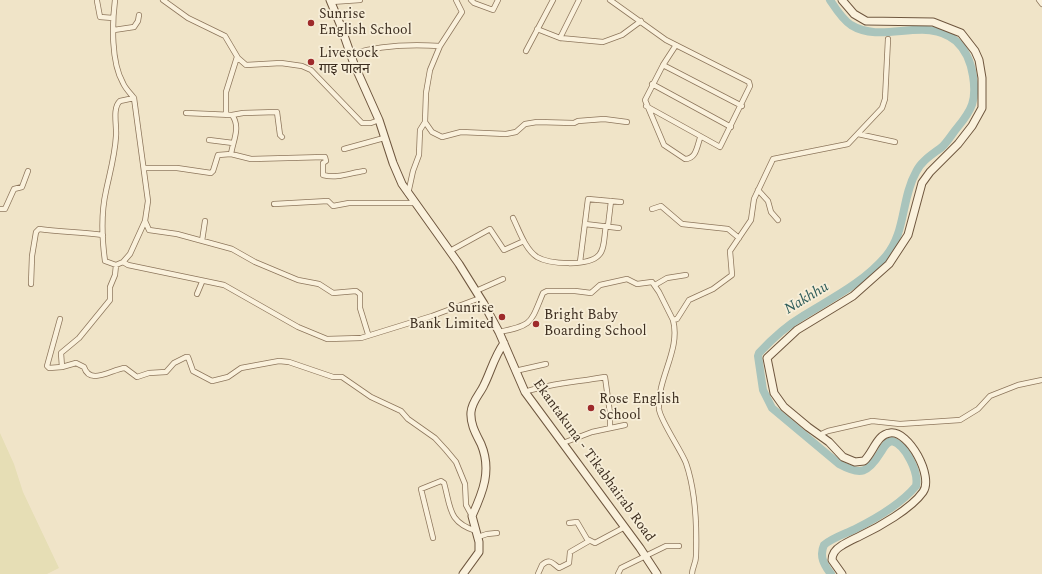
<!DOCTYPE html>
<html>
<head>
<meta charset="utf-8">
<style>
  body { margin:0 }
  canvas { display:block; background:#f0e4c8 }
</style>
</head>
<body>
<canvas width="1042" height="574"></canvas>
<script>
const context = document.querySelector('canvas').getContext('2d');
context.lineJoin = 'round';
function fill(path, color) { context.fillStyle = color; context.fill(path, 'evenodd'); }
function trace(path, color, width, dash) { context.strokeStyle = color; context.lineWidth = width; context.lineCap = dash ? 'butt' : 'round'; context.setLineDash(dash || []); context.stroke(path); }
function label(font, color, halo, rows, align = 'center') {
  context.font = font + ' Spectral,"Noto Sans Devanagari",serif'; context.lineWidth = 3.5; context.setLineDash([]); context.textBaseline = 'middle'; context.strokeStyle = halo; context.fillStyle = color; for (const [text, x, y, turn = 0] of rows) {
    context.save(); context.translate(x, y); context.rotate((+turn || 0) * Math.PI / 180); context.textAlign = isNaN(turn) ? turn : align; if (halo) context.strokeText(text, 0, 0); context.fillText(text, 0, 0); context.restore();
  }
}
fill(new Path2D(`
  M0 433 14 464 23 492 59 568 47 574H0Z`), '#e6deb5');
trace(new Path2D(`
  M830 0C836 9 842 19 851 25 883 45 926 15 956 41 966 50 971 63 973 76 977 100 972 110 957 128 952 134 948 141 942 147 933 154 921 161 916 172 901 199 906 232 886 256 863 283 832 298 803 316 786 326 772 339 759 353L758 356 763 390 772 408 839 464C861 476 868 473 881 452 884 447 886 442 892 441 906 445 919 473 916 486 901 504 875 519 855 529 845 534 832 538 824 545 819 556 824 565 831 574`), '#a9c4bc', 8);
const street = new Path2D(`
  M115 0C112 24 111 62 123 83 125 88 130 93 134 98L120 101C112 108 117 126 116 136 115 155 110 172 106 191 101 213 102 239 105 261L116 265
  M163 0 188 18 225 36 238 58 246 65 281 63 302 66 311 70 362 123H371L379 120
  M471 0 474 3 493 10 498 0
  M610 0 666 40 749 82 750 86 720 147 646 106
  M1039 0 1042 4
  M97 1 100 17 113 18
  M331 2 360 0
  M537 29 560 38 603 42 622 35 641 21
  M114 30 134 27 138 21 139 15
  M560 38 579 0
  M676 45 663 65 645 100 664 145 685 159C696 159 697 147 700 138
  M526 51 553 0
  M351 54C380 45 409 44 440 46
  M663 65 742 106
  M652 84 731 127
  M186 113 232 115C241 127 233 141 231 154L251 159 325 157 326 161 323 163V175C337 179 350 173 364 171
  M226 115V92L237 57
  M232 115 243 113 277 112 280 135 282 137
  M425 122 432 132 442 137 461 132 506 134 516 132 525 124 537 122 574 123 578 121 604 119 627 122
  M858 134 895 142
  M209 140 233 143
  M344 149 384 138
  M144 168H177L211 173 213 171 218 155 231 154
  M758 190 768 201 771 212 778 220
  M408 194 413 171 419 155 420 130 425 122 426 93 430 70 440 46 462 12 456 0
  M274 204 328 201 333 206 349 203H415
  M0 209H5L14 189 22 187 28 171
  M652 209 661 206 682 224 728 229 739 238
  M513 218C519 230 525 249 537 257 549 264 588 267 599 255 605 249 604 235 606 226
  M145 221 149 230 177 234 232 249 255 262 298 280 319 284 333 293 356 291 360 294V308L368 334
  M585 224 619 228
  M608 226 611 201
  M202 241 205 221
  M450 251 490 229 504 250 524 241
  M123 262 128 265 224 285 298 327 327 339 361 338 432 316 480 298
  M580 262 588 199 621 202
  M31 284 32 256 36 232 39 229C60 232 81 232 103 235
  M655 285 667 278 686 275
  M476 291 503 279
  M197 294 202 282
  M60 319 47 366 49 368 62 367 76 363 84 367C90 386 112 369 125 368L137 377 149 373 166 372 174 363 186 357H188L193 371 212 381 228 377 241 368 279 361 289 362 333 377H342L371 397 401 411 408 419 435 438 446 450 456 462 465 484 466 505 472 516
  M499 332C533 325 530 324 543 293L547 291H575L591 293 600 285 627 279 637 284 652 282 659 292 673 320
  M62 367 61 353 79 338 110 300V287L115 275 116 265 123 262 130 254 145 221 148 201 134 98
  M515 371 546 364
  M525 392C551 383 578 382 605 377L610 413V428
  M819 435 828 431 872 421 900 424 960 420 978 409 990 396 1018 385 1042 380
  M563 443 592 432 625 425
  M569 523 577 522 587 539 595 543 625 527
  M478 537 487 534 497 533
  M433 538 421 489 441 481 444 483C451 508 448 522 476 531
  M538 574 542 565C550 558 552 563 559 568L569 563 570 552 589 541
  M618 574 621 568 666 546H679
  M692 574C692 568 696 563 696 556 697 526 696 492 686 463 681 450 660 420 659 409 657 378 681 350 673 320L677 319 689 300 713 289 732 275 730 251 751 220 754 199 773 159 848 144 882 108 885 99 888 39`);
const secondary = new Path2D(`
  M330 0 340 24 354 64 379 120 393 163 402 184 459 264 484 304 499 332 525 392 640 548 657 574
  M842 0 854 14 866 21 933 22 961 33 975 51 979 60 982 78V108L972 126 958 144 930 172 922 183 908 235 889 264 853 296 797 330 767 358 774 393 784 407 808 427 829 442 843 457 855 462 864 461C873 453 877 434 890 433 909 430 934 477 923 492 911 509 879 527 860 536 854 539 847 542 841 546 836 549 832 554 832 560L842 574
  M463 574 479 552V542L472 516C483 492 492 470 481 444 476 434 470 424 471 412 472 401 480 394 484 385 491 371 494 357 504 343`);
trace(street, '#8d765c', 6);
trace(secondary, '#6f573f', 9);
trace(street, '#faf1dc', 4.5);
trace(secondary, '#faf1dc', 7);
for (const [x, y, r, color] of [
  [311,23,4,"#9e2a2b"],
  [311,62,4,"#9e2a2b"],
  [502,317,4,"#9e2a2b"],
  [536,324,4,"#9e2a2b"],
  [591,408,4,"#9e2a2b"]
]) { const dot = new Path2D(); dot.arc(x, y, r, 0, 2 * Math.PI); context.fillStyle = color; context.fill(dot); trace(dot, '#f7eed8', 1.5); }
label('14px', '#3d2e20', '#f7eed8', [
  ["Sunrise",319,15],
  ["English School",319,31],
  ["Livestock",319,54],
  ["गाइ पालन",319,70],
  ["Sunrise",494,309,"right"],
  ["Bank Limited",494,325,"right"],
  ["Bright Baby",544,316],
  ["Boarding School",544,332],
  ["Rose English",599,400],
  ["School",599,416]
], 'left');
label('14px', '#3d2e20', '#f7eed8', [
  ["Ekantakuna - Tikabhairab Road",593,461,54]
]);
label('italic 15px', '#2f5d5a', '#f7eed8', [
  ["Nakhhu",807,299,-31]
]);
</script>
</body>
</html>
